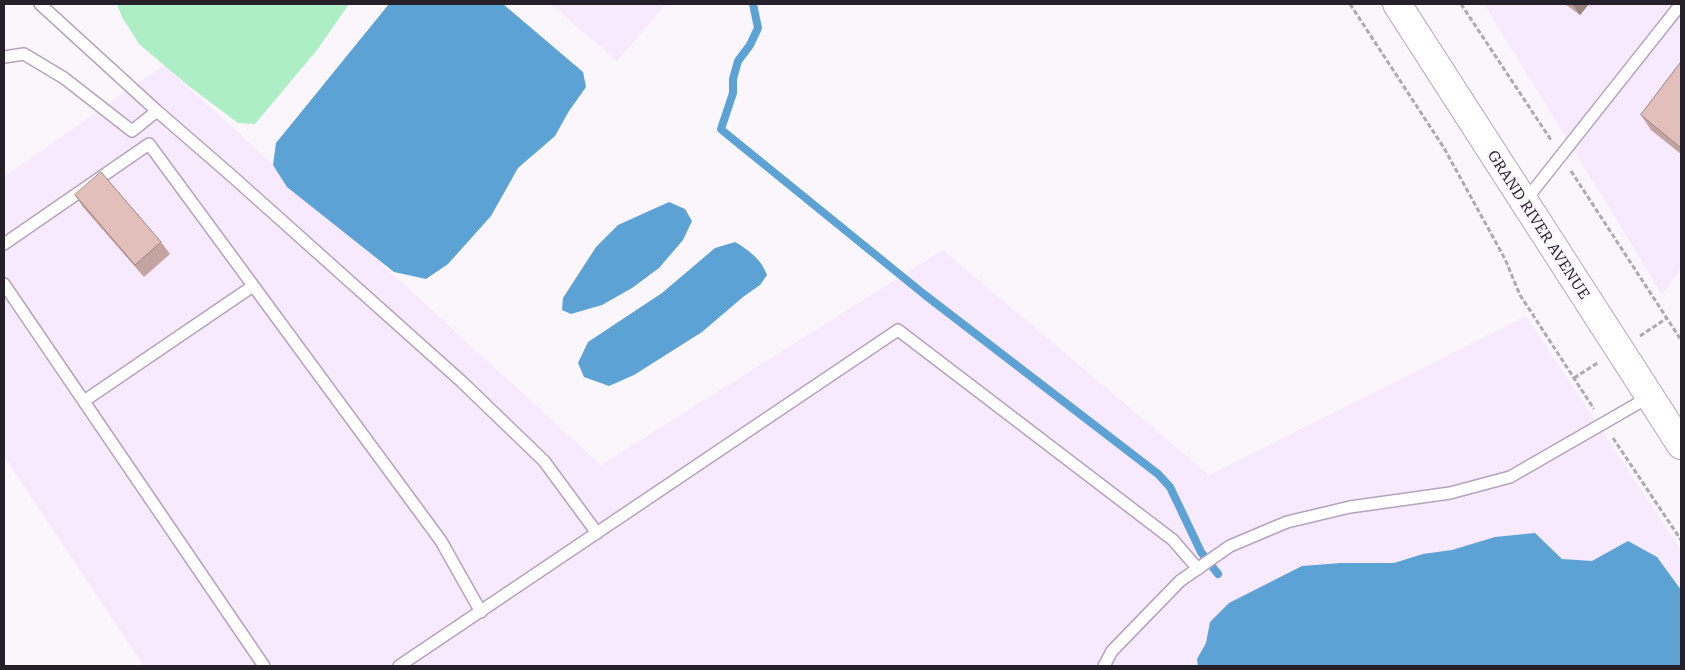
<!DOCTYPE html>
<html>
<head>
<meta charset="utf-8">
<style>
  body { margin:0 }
  #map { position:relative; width:1685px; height:670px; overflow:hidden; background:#faf6fc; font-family:"Roboto Serif",serif }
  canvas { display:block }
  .frame { position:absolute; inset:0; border:5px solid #26202a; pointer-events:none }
</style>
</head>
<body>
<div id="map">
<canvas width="1685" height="670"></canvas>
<div class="frame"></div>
</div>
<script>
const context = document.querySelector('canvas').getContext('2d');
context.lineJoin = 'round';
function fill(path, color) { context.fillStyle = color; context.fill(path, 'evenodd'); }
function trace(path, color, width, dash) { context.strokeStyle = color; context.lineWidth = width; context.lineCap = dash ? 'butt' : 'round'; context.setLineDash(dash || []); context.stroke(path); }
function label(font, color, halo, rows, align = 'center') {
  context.font = font + ' "Roboto Serif",serif'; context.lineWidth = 4.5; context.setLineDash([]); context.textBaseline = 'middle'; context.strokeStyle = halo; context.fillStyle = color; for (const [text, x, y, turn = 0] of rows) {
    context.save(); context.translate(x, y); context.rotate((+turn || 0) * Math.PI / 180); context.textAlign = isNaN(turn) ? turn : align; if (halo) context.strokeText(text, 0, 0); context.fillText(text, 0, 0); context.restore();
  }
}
fill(new Path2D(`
  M551 4H666L617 61Z
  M1484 4H1681V269L1662 294Z
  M164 65 601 465 943 250 1209 475 1526 316 1681 550V666H144L4 456V177Z`), '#f7e9fe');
fill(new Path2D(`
  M117 4H349L317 50 255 124 238 123 190 87 139 44 122 17Z`), '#adeec7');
fill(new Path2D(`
  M389 4H503L583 72 586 87 569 111 555 136 518 168 491 216 448 264 426 279 394 272 287 187 273 165 276 143Z
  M669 202 685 209 692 221 683 240 659 268 632 288 602 305 571 314 562 310 563 298 596 247 618 225Z
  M735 242C750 251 761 259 767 275L760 285 743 297 702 332 634 375 609 386 584 377 578 363 588 342 662 293 715 248Z
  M1535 533 1562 559 1592 561 1628 541 1657 557 1681 590V666H1198L1197 659 1206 643 1210 622 1229 603 1302 566 1341 563H1394L1423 554 1452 550 1495 537Z`), '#5ca2d5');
trace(new Path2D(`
  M753 4 758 28 750 45 738 61 733 79V93L721 129 723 131 925 295 1158 474 1170 487 1201 552 1218 574`), '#5ca2d5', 8);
const lane = new Path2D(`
  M40 4 157 111 233 177 461 381 544 461 597 533
  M4 57 24 54 64 78 132 131 157 111
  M1525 201 1681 4
  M4 244 149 144 441 541 481 612
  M4 284 264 666
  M84 401 253 286
  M399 666 898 330 1173 540 1198 569
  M1104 666 1112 651 1180 581 1230 546 1287 522 1350 507 1450 493 1510 477 1649 397`);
const secondary = new Path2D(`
  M1397 4 1681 445`);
trace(lane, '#b5a3be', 14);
trace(secondary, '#b5a3be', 30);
trace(new Path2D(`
  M1350 4 1444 148 1505 259 1520 295 1594 409
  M1461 4 1551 140
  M1571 171 1681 340
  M1640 336 1667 318
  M1574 378 1599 362
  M1613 438 1681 540`), '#aea9b0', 3, [5, 2.5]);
trace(lane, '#fff', 11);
trace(secondary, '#fff', 28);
fill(new Path2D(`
  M1565 4H1589L1580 15Z
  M1681 62V154L1651 130 1641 115Z
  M75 195 161 242 170 254 144 277 83 207Z`), '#c3a4a1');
fill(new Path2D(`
  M1572 4H1589L1580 15Z`), '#9f8683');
const building = new Path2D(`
  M1681 62V148L1641 115Z
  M101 172 161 242 135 265 75 195Z`);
fill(building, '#e3bfbb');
trace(building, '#9f8683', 1);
label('15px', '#26202a', '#faf6fc', [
  ["GRAND RIVER AVENUE",1538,225,57]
]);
</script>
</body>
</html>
